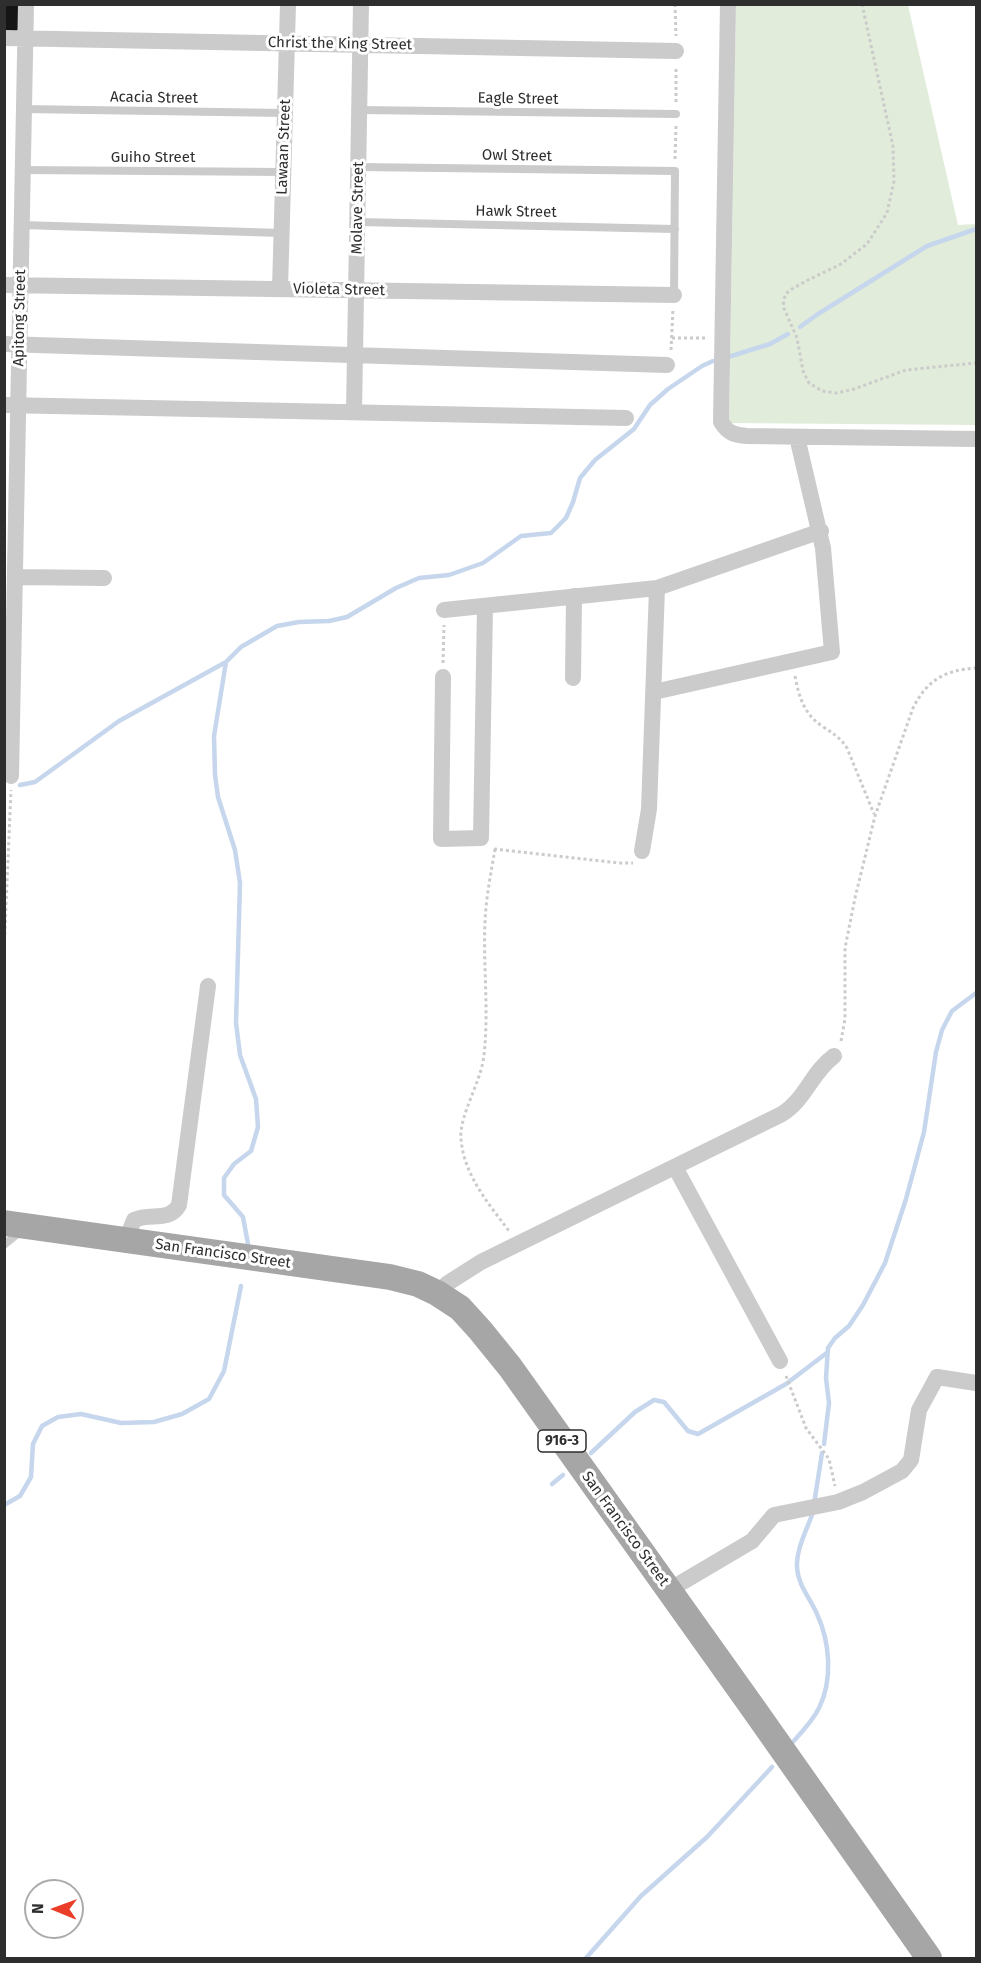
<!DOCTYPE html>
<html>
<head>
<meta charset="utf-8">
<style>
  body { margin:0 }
  #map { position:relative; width:981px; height:1963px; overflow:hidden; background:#fff; font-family:"Fira Sans",sans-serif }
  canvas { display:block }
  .frame { position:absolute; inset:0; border:6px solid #2e2e2e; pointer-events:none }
  .north { position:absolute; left:24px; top:1879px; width:60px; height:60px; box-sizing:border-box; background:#fff; border:2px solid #ababab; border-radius:50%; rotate:271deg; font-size:16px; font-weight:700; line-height:24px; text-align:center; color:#2e2e2e }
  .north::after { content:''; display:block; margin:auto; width:21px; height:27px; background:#eb3e29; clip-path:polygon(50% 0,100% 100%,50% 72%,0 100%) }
</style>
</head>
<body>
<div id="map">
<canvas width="981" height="1963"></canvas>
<div class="frame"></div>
<div class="north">N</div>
</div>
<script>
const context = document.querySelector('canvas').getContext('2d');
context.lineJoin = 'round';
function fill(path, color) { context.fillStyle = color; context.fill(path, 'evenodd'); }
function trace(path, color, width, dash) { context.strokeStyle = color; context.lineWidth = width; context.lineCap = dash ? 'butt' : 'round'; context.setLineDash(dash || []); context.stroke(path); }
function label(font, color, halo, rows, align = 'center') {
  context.font = font + ' "Fira Sans",sans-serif'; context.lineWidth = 6; context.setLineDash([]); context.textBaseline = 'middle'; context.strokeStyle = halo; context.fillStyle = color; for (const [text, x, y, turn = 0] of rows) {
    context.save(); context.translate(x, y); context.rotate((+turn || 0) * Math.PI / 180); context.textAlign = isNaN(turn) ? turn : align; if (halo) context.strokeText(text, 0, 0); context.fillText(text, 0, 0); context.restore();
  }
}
fill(new Path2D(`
  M736 5H908L958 225 976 224V425L729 423Z`), '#e1ecda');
trace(new Path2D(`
  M800 327 818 314 927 246 976 229
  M728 357 770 344 788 334
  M226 662 214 736 215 775 218 797 235 850 240 883 236 1023 240 1055 256 1099 258 1127 251 1151 234 1164 224 1178V1195L243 1217 248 1244
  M20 785 35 782 119 721 226 662 241 647 277 626 299 622 329 621 347 617 396 588 419 578 449 575 483 563 521 536 551 533 566 518 573 502 580 478 595 460 634 429 650 405 668 389 702 366 713 361
  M824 1444 829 1403 826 1378 828 1348 835 1338 849 1326 863 1305 885 1263 906 1199 924 1132 936 1052 942 1030 952 1011 976 993
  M591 1453 635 1412 654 1400 664 1402 688 1431 698 1434 786 1384 828 1352
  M552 1484 563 1475
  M814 1504 822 1453
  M4 1505 20 1496 31 1477 33 1444 42 1426 58 1417 81 1414 121 1423 154 1422 182 1414 209 1399 224 1371 241 1286
  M791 1744C801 1733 812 1722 819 1708 833 1680 830 1642 817 1614 810 1598 798 1585 797 1568 796 1550 806 1531 812 1515
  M586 1958 641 1896 707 1837 772 1767`), '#c6d6ec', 4.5);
fill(new Path2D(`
  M4 4H19L18 33 4 32Z`), '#151515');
trace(new Path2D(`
  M675 4 676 36
  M862 4 893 146 894 181 887 213 867 244 841 264 808 280 790 290 785 295 783 306 797 338 803 371 809 383 822 391 837 393 854 389 906 370 976 363
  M676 102V66
  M675 159 676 126
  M672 338H706
  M671 350 673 309
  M443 663 444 625
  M795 676C799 697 804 714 822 726 832 733 840 737 847 748L874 814
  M494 849 619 863H633
  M495 849C491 873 486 897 485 922 483 966 489 1011 484 1055 481 1083 459 1115 461 1139 464 1175 488 1203 509 1231
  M4 953 11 790
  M841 1041 845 1019V948L855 898 875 816 913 708C927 680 945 670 976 668
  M786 1376 806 1428 829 1459 835 1486`), '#cbcbcb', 3, [3, 3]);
trace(new Path2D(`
  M23 109 284 113
  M360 110 676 114
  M359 167 675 171 674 295
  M23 170 283 172
  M358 222 675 229
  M22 225 282 233
  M4 1245 21 1231`), '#cbcbcb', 8);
trace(new Path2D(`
  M728 4 721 422C728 433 734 435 747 436L976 439
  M4 38 676 51
  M4 285 674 295
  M280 289 288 4
  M4 344 667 365
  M4 405 626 418
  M354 412 361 4
  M15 577 104 578
  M444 610 657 588 821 531
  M443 677 441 839 481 838 485 606
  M573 678 574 596
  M654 692 832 652 823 548 797 437
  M11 776 26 4
  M642 851 649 809 657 588
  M675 1167 780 1361
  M126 1240 134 1220C150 1212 169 1223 179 1205L208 986
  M437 1293 448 1283 481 1262 782 1114C806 1099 811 1073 834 1056
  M669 1590 752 1541 774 1515 838 1502 863 1492 902 1471 911 1460 919 1410 937 1377 976 1383`), '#cbcbcb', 16);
trace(new Path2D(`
  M4 1223 390 1277 418 1284 437 1293 460 1308 480 1330 510 1367 753 1708 929 1958`), '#a6a6a6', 26);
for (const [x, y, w] of [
  [562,1441,48]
]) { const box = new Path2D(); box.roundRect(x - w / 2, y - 11, w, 22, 4.5); context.fillStyle = '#fff'; context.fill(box); trace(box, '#2e2e2e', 1.5); }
label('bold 14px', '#2e2e2e', null, [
  ["916-3",562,1441]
]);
label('15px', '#2e2e2e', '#fff', [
  ["Christ the King Street",340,44,1],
  ["Acacia Street",154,98,1],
  ["Eagle Street",518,99,1],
  ["Lawaan Street",284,147,-88],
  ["Owl Street",517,156,1],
  ["Guiho Street",153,158],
  ["Molave Street",358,208,-89],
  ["Hawk Street",516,212,1],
  ["Violeta Street",339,290,1],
  ["Apitong Street",20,318,-89],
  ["San Francisco Street",223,1254,8],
  ["San Francisco Street",625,1529,54]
]);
</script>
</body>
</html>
